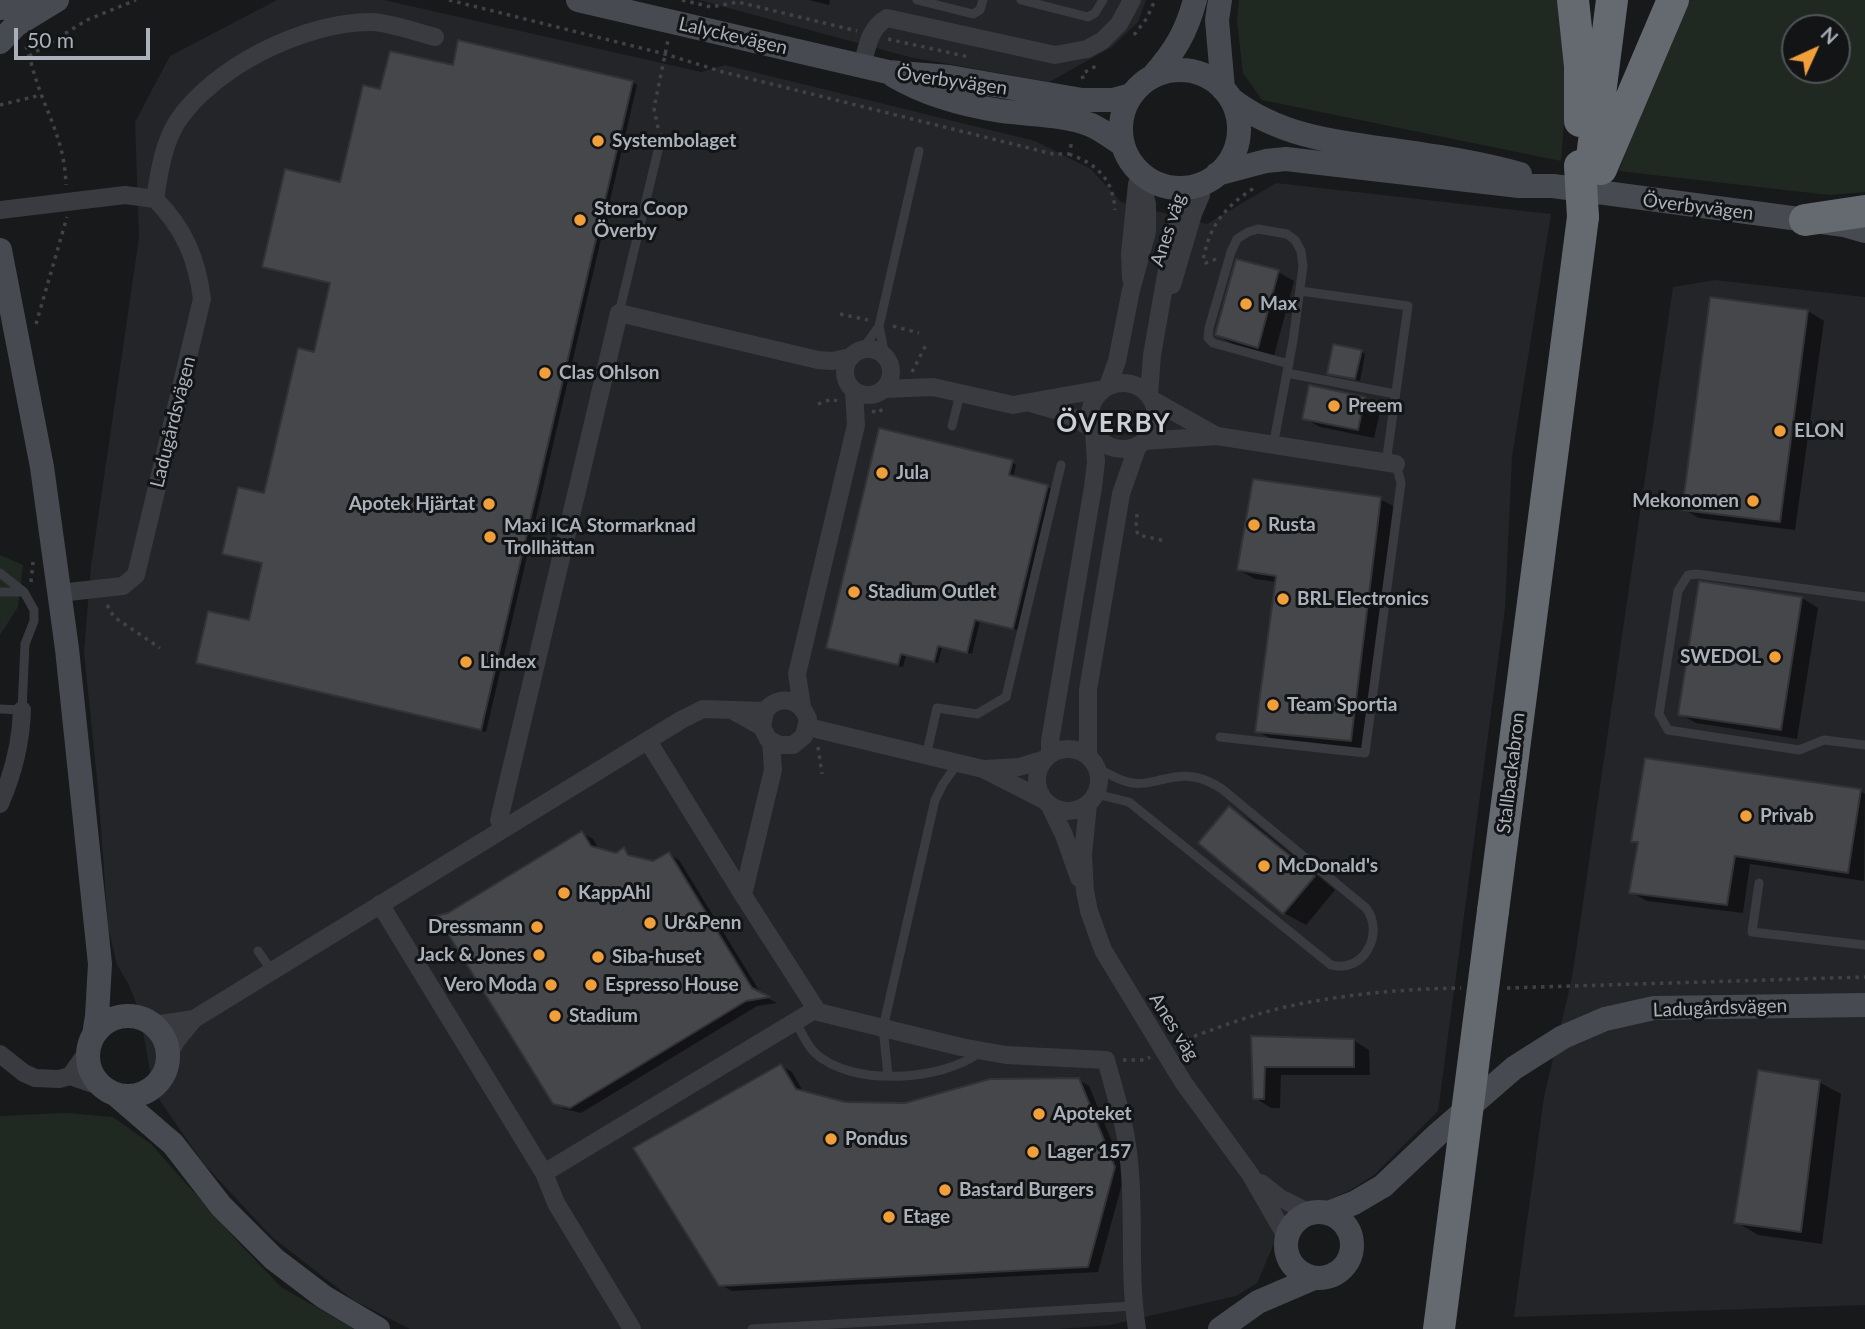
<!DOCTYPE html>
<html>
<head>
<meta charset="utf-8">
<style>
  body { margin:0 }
  #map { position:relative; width:1865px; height:1329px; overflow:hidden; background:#18191b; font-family:Lato,sans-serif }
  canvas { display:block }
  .north { position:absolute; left:1781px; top:14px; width:70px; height:70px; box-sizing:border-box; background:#131416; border:2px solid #505358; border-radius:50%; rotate:45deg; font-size:19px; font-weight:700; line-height:28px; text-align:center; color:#abb1ba }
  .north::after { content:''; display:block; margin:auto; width:24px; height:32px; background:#f19f3a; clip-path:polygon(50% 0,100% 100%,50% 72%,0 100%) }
  .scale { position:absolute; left:14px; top:28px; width:136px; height:32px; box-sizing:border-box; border:4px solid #abb1ba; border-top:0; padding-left:9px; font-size:21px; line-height:24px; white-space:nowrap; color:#abb1ba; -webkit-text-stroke:5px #131416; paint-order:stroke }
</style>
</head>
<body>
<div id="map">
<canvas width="1865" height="1329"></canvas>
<div class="north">N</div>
<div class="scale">50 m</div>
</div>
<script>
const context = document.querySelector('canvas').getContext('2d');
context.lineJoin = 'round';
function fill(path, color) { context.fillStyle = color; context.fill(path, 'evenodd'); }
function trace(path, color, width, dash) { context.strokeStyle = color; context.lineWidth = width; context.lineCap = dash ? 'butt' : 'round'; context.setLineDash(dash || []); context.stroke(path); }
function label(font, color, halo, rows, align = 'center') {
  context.font = font + ' Lato,sans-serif'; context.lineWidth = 6; context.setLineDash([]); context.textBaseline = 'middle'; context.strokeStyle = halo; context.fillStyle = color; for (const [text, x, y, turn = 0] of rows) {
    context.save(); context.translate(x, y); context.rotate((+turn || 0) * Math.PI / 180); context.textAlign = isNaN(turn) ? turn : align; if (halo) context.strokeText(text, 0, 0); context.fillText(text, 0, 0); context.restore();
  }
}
fill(new Path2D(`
  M277 0H384L701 72 725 65 1035 141 1091 169 1121 202 1207 224 1276 183 1551 214 1512 457 1505 608 1438 1111 1374 1175 1349 1191 1285 1218 1257 1283 1236 1296 1110 1325 1059 1329H410L353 1300 272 1237 203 1163 154 1092 139 1010 129 985 117 965 108 927 98 788 84 652 91 566 139 238 135 122 170 56Z
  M699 0H1146L1138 22 1112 47 1049 82 909 57Z
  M1715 280 1865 297V1305L1514 1317 1544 1097 1572 978 1673 287Z`), '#242528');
fill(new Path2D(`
  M1239 0H1563L1568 74 1561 161 1262 100 1243 73 1237 21Z
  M1686 0H1865V192L1829 195 1619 171 1654 74ZM1795 28H1837V70H1795Z
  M0 555 23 565 18 607 0 635Z
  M67 1113 113 1117 151 1144 238 1242 281 1287 354 1329H0V1116Z`), '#202921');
fill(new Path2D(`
  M809 0H830L829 5Z
  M454 67 632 82 637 85 486 732 198 662 250 622 264 564 229 555 266 496 315 354 331 284 264 267 341 184 382 91Z
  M1278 272 1294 281 1274 356 1235 345 1218 336Z
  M1808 311 1824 321 1795 530 1699 518 1683 509Z
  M1361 351 1365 354 1360 381 1329 373Z
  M1310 387 1365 398 1381 408 1374 438 1320 427 1304 418Z
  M1012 462 1016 465 1013 478 1052 489 1018 630 980 621 972 654 942 647 938 663 906 655 903 667 833 649Z
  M1380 499 1397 508 1366 749 1273 740 1257 731 1277 582 1255 579 1239 570Z
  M1802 598 1818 608 1797 739 1696 723 1680 714Z
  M1860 791 1865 794 1864 881 1750 864 1743 913 1647 901 1631 892 1640 845 1633 841Z
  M1229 808 1251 821 1335 890 1306 925 1284 913Z
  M582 833 593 839 599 850 617 854 624 850 636 859 653 863 669 854 679 860 762 995 777 1003 757 1006 581 1113 565 1109 554 1103 449 915Z
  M1253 1038 1353 1040 1369 1050 1370 1075H1281L1280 1108H1271L1255 1098Z
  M781 1066 792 1072 804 1093 845 1104 905 1105 1079 1080 1089 1086 1125 1173 1098 1272 732 1291 721 1285Z
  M1819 1082 1841 1094 1822 1244 1758 1235 1736 1222Z`), '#0007');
const building = new Path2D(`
  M458 40 633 81 481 730 196 663 208 611 249 620 262 563 222 554 238 487 264 493 298 348 314 352 330 283 262 267 285 169 340 182 363 85 380 89 390 51 453 65Z
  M1236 259 1279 270 1258 348 1215 335Z
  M1710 297 1808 310 1780 522 1682 510Z
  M1333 344 1362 350 1355 379 1327 374Z
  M1309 385 1365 397 1358 430 1302 419Z
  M879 428 1013 460 1009 475 1048 485 1013 629 975 620 967 653 938 646 934 662 901 654 898 665 826 648Z
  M1253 479 1381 497 1351 741 1255 732 1276 576 1237 570Z
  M1699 581 1802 597 1781 730 1678 715Z
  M1645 758 1861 789 1848 873 1735 856 1727 905 1629 893 1638 842H1631Z
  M1229 806 1315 876 1283 914 1198 843Z
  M582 831 591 846 616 853 624 847 628 855 653 861 669 852 752 988 770 997 746 1001 570 1108 553 1104 443 926 427 918 448 913Z
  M1251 1036 1354 1039V1067H1265L1264 1099H1253Z
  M781 1064 796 1089 845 1102 905 1103 990 1079 1079 1078 1115 1167 1088 1267 719 1286 633 1148Z
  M1758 1070 1820 1080 1801 1232 1734 1223Z`);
fill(building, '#45474b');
trace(building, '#323337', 2);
trace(new Path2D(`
  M449 0 665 54 723 72 1053 154H1069L1072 141
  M682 0 711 7 738 2 857 31
  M1134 35 1147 18 1155 0
  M888 39 969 57
  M26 46C31 62 35 78 41 94 54 127 65 150 66 185
  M29 56 87 20 136 0
  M1083 79 1082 74 1096 66
  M0 105 41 95
  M658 128 654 108 668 40
  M1069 154C1097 164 1113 179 1115 210
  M1216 259 1206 263 1203 261C1209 225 1225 207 1254 188
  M840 314 868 320
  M36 324 67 217
  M893 326 919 333
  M912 372 927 343
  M818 404 832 399 837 401
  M872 411 878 413 886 406
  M1137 514 1136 528 1138 535 1166 541
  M31 582 33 562
  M107 605 114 617 160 648
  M818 747 822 774
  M1507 988 1865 977
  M1178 1042C1215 1029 1252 1014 1290 1006 1346 994 1403 989 1461 988
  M1123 1060H1145L1150 1057`), '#3f4247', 3.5, [3.5, 5]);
trace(new Path2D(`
  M917 0 973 14 980 10 983 0
  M1021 0 1088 17 1095 13 1103 0
  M1300 291 1408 306 1386 463
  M619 313 661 138
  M862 350 879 326
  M885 356 879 326 919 151
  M1287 373 1395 394
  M952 426 960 394
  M1273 446 1293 341 1303 266 1301 251 1295 240 1287 234 1258 229 1248 232 1237 239 1231 252 1209 328 1208 338 1213 343 1289 364
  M0 573 24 592 34 610V621L25 644 22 710 0 709
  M0 592H24
  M1865 597 1697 574 1688 575 1678 591 1659 714 1668 730 1799 750 1824 740 1865 745
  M1220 737 1365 753 1401 483 1396 464
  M926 756 937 708 977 714 1006 697 1061 465
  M1096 794 1129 802 1331 965C1364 974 1385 933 1366 908L1222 789C1204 777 1187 773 1165 779 1153 781 1144 785 1132 783 1119 781 1107 773 1096 767
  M1759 883 1752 932 1865 945
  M258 951 272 971
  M795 1021C801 1031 807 1046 815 1053 852 1087 941 1081 979 1053
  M888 1075 883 1028 935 800 943 784 958 763
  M752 1329 1133 1306`), '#393b40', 9);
trace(new Path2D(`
  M862 66C867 48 869 28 887 18L1055 55 1087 49 1102 41 1119 24 1132 0
  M0 210 125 195 155 199
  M1131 278 1130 254 1137 184
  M1172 285 1193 214 1201 195
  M845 372a23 23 0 1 1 46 0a23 23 0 1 1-46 0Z
  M1090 416a33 33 0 1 1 66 0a33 33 0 1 1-66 0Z
  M1108 386 1117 361 1131 290 1147 232V204L1138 170
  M885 389 933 387 1013 405 1103 389
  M1149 395 1152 355 1175 224 1189 199 1208 180
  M1151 399 1217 436
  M1031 403 1062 412 1092 428
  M1144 441 1217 436 1396 464
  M59 593 123 586 136 575 202 299C197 259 184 228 155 199 159 174 163 144 177 122 213 67 306 21 372 22 392 23 415 32 435 37
  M802 707 797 674 856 425 854 391
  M735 712 762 727 768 739 779 745H793L804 736 808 719C800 698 779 694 765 711L762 727
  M808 727 983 769 1042 799
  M648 741 743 895
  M771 741 773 770 743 895 818 1012 961 1047 1006 1055 1106 1060C1115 1093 1126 1126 1129 1161 1135 1217 1128 1273 1137 1329
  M1037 780a31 31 0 1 1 62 0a31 31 0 1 1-62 0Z
  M1050 754V741L1093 487 1096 462 1094 432
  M1088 756V690L1121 494 1138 445
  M986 769 1019 767 1045 759
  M0 804C13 774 21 743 22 710
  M1088 804 1083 855 1085 891 1089 911 1103 950 1183 1082 1250 1174 1287 1238
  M1050 806 1064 835 1079 878
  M504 828 499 820 619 313 818 360 832 361 851 357
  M380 904 544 1173 556 1203 632 1329
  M153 1025 194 1019
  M0 1054 24 1073 35 1078 59 1079 70 1076 102 1087
  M168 1056 176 1041 194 1019 681 720 703 709 765 711
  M70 1076 88 1051
  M544 1173 816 1009
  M1261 1183 1280 1198 1310 1213`), '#393b40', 18);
trace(new Path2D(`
  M578 0 888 72 949 77 1082 100H1113L1131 95
  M1220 0 1217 20 1223 89
  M0 8 44 2
  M0 42 16 25 57 0
  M1121 129a59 59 0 1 1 118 0a59 59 0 1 1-118 0Z
  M894 76C926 95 963 105 1001 111 1030 115 1063 114 1091 125 1102 130 1113 138 1123 145
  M1153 76C1175 51 1186 33 1195 0
  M1231 99C1279 136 1334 142 1393 150 1435 156 1478 162 1520 174
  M1217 174 1266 161 1286 159 1519 186H1553L1844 225 1865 231
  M0 250 42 467 67 649 100 964 97 1016 94 1035
  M88 1056a40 40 0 1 1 80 0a40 40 0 1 1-80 0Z
  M115 1094 173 1144 221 1206 274 1259 324 1297 378 1329
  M1286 1245a33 33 0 1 1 66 0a33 33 0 1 1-66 0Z
  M1328 1213 1354 1203 1383 1186 1438 1134 1514 1068 1563 1037 1605 1019 1654 1008 1865 1005
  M1220 1329 1258 1302 1314 1278`), '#474a50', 24);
trace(new Path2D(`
  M1573 0 1580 66V121
  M1591 165 1612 0
  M1601 169 1673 0
  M1805 220 1865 211
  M1493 911 1583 217`), '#656a71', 32);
trace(new Path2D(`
  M1580 166 1583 217
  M1439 1329 1493 911`), '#656a71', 32);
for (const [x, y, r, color] of [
  [598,141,7,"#f19f3a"],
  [580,220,7,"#f19f3a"],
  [1246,304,7,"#f19f3a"],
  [545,373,7,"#f19f3a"],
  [1334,406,7,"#f19f3a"],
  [1780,431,7,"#f19f3a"],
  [882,473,7,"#f19f3a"],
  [1753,501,7,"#f19f3a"],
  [489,504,7,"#f19f3a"],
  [1254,525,7,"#f19f3a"],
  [490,537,7,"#f19f3a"],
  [854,592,7,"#f19f3a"],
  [1283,599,7,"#f19f3a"],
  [1775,657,7,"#f19f3a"],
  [466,662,7,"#f19f3a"],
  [1273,705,7,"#f19f3a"],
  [1746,816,7,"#f19f3a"],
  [1264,866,7,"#f19f3a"],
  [564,893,7,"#f19f3a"],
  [650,923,7,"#f19f3a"],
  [537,927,7,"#f19f3a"],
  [539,955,7,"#f19f3a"],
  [598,957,7,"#f19f3a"],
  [551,985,7,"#f19f3a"],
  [591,985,7,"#f19f3a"],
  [555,1016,7,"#f19f3a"],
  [1039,1114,7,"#f19f3a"],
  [831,1139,7,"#f19f3a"],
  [1033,1152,7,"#f19f3a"],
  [945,1190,7,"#f19f3a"],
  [889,1217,7,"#f19f3a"]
]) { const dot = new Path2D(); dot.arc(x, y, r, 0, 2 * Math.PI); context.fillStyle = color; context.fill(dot); trace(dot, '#131416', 2.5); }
label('19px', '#abb1ba', '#131416', [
  ["Lalyckevägen",733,36,13],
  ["Överbyvägen",952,81,8],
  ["Överbyvägen",1698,207,7],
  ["Anes väg",1168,230,-72],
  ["Ladugårdsvägen",173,422,-76],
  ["Stallbackabron",1511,773,-83],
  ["Ladugårdsvägen",1720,1008,-2],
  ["Anes väg",1174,1027,58]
]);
label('bold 19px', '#abb1ba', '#131416', [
  ["Systembolaget",612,141],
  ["Stora Coop",594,209],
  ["Överby",594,231],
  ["Max",1260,304],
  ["Clas Ohlson",559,373],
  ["Preem",1348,406],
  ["ELON",1794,431],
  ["Jula",896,473],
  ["Mekonomen",1739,501,"right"],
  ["Apotek Hjärtat",475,504,"right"],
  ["Rusta",1268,525],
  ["Maxi ICA Stormarknad",504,526],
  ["Trollhättan",504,548],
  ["Stadium Outlet",868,592],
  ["BRL Electronics",1297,599],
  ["SWEDOL",1761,657,"right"],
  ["Lindex",480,662],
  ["Team Sportia",1287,705],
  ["Privab",1760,816],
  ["McDonald's",1278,866],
  ["KappAhl",578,893],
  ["Ur&Penn",664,923],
  ["Dressmann",523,927,"right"],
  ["Jack & Jones",525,955,"right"],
  ["Siba-huset",612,957],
  ["Vero Moda",537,985,"right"],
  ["Espresso House",605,985],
  ["Stadium",569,1016],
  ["Apoteket",1053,1114],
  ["Pondus",845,1139],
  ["Lager 157",1047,1152],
  ["Bastard Burgers",959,1190],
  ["Etage",903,1217]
], 'left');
context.letterSpacing = '2px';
label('bold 26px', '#ccd0d6', '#131416', [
  ["ÖVERBY",1114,424]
]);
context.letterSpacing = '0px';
</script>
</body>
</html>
